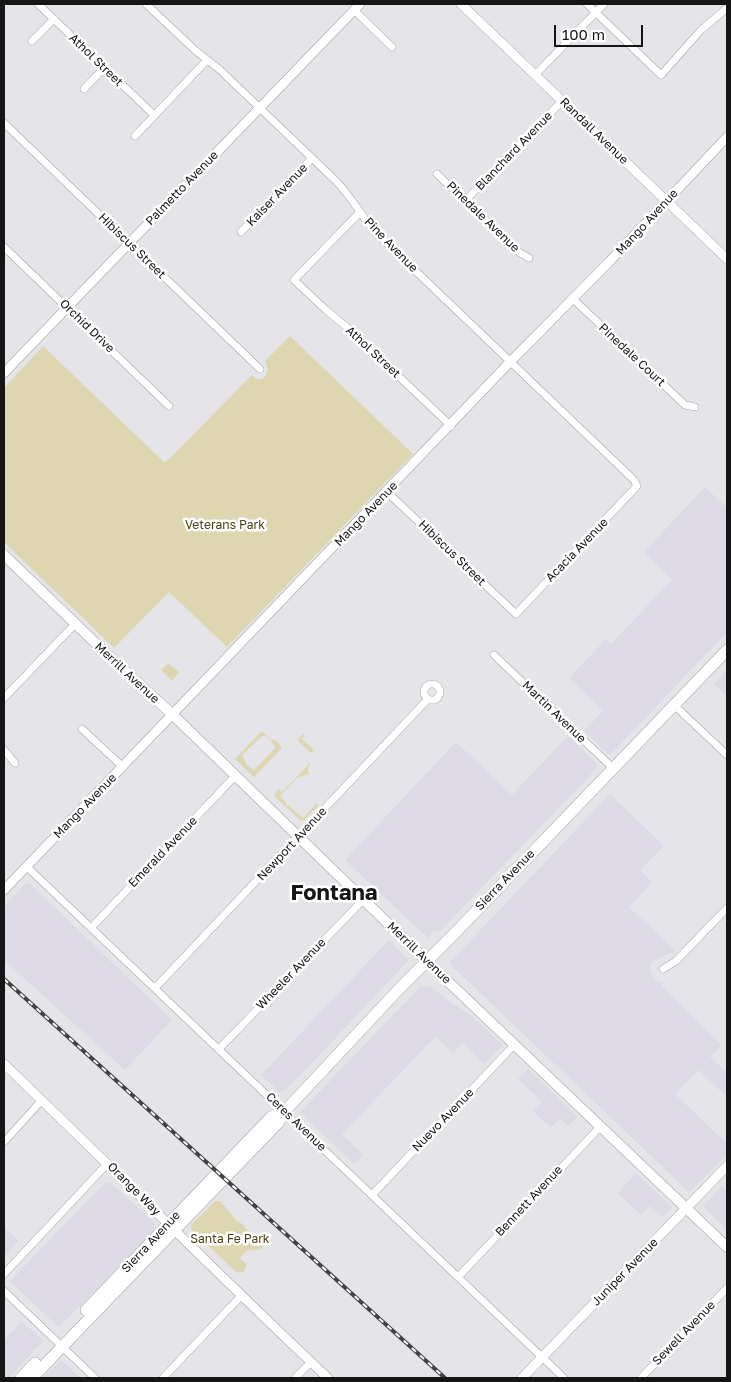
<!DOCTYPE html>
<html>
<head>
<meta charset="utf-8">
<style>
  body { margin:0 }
  #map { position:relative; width:731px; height:1382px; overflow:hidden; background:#e5e4e8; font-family:"Golos Text",sans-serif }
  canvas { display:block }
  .frame { position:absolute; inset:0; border:5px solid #151516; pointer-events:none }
  .scale { position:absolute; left:554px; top:25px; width:89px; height:22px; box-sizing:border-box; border:2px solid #151516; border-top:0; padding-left:6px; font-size:15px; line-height:18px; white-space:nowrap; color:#151516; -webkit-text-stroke:4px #fff; paint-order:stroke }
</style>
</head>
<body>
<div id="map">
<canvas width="731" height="1382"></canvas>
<div class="frame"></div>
<div class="scale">100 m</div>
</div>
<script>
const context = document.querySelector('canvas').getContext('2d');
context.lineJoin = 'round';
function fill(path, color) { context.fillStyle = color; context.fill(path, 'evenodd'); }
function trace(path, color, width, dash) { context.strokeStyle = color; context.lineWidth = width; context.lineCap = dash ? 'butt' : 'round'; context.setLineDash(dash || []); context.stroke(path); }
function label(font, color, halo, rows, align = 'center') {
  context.font = font + ' "Golos Text",sans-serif'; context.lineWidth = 5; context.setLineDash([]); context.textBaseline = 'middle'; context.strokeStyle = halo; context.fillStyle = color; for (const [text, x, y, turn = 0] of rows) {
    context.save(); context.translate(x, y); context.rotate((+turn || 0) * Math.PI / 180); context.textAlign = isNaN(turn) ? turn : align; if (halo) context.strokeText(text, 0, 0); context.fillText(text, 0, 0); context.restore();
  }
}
fill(new Path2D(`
  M705 487 727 508V632L611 754H608L584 731 603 711 569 678 606 639 611 644 672 580 644 552Z
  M727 670V697L714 684Z
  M568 736 597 764V768L440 931H434L428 938 345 860 456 742 512 795Z
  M610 794 664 846 640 870 652 882 629 907 676 951 652 961 650 968 653 979 659 982H664L661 986 722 1045 710 1057 727 1073V1097L699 1070 675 1094 727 1144V1155L689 1192 451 965V961Z
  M29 883 172 1020 125 1070 4 960V906L25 884Z
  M389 940 409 960 311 1064 284 1091 280 1092 261 1075Z
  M430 986 453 1004 468 1013 503 1045 484 1064 463 1043 453 1053 435 1037 342 1134 363 1155 354 1164 300 1112 420 987Z
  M528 1069 578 1117 568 1126 560 1119 550 1128 533 1111 542 1102 518 1079Z
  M636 1173 672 1207 663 1217 650 1206 641 1215 618 1193Z
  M110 1182 155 1223 156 1228 60 1326 56 1325 10 1281 105 1183Z
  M722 1186 727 1191V1230L703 1206Z
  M4 1227 19 1241 4 1257Z
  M21 1321 43 1340 42 1342 9 1378H4V1339L5 1340Z
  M61 1360 78 1376 80 1378H43Z`), '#ddd9e5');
fill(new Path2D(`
  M290 336 413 454 227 647 169 592 114 648 4 542V388L43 346 165 463 252 375C255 380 260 380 265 377L268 368 265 361Z
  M168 663 179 672 172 681 161 670Z
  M262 731 272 741 274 739 281 746V749L254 777 235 759ZM262 736H266L276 747 254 770 247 765 242 755Z
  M303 734 305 736 302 739 314 750 311 753 297 740Z
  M311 762 308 768 309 774 297 778 280 796 287 804 285 806 274 796 278 789 282 792Z
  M316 804 318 806 303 821 300 820 286 807 288 805 303 818Z
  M215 1201H220L237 1221 241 1223 251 1234 258 1235 264 1243 262 1249 246 1251 240 1258 247 1265 243 1272H236L191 1229V1225Z`), '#ddd6b0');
const minor = new Path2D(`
  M38 4 154 115
  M146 4 196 51 219 69 336 181C352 197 362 218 378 235L634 480 637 486 516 614 387 492
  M587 4 661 75 701 30 727 8
  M354 10 392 47
  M32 41 54 19
  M535 75 604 4
  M84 89 104 68
  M4 123 260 369
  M135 136 207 60
  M437 174 520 253 529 258
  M466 200 562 101
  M360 212 294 280 326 310 349 329 451 426
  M241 232 312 158
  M4 247 169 406
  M572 298 685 405 695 407
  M494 655 613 768
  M424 692a8 8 0 1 1 16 0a8 8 0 1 1-16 0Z
  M4 698 75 624
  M674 705 727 755
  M82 729 123 767
  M4 750 15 763
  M26 866 564 1378
  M91 928 236 775
  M663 969 676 961 727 908
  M155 988 428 699
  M219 1049 364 899
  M4 1142 42 1100
  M372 1195 515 1044
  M4 1274 108 1163
  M458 1277 601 1126
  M4 1291 95 1378
  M163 1378 241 1296
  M295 1378 311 1362
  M641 1378 727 1288`);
const tertiary = new Path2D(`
  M461 4 727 259
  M4 373 360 4
  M4 890 510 362 608 263 727 137
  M4 1064C113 1168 218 1275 328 1378
  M522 1378 727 1166`);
const secondary = new Path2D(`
  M4 555 111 658 173 715 437 971 727 1247`);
const primary = new Path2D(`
  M86 1310 271 1117 284 1112
  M21 1378 35 1363
  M32 1378 278 1123 284 1112 399 989 458 930 727 650`);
trace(minor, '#a5a4a7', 8);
trace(tertiary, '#a5a4a7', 10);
trace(secondary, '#a5a4a7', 11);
trace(primary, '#a5a4a7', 12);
trace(minor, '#fff', 7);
trace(tertiary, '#fff', 9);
trace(secondary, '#fff', 10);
trace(primary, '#fff', 11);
const rail = new Path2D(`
  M4 979 445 1378`);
trace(rail, '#424243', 4);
trace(rail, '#fff', 2, [5.5]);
label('12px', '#151516', '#fff', [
  ["Athol Street",96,60,44],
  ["Randall Avenue",594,131,44],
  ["Blanchard Avenue",514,151,-46],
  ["Palmetto Avenue",182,188,-46],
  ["Kaiser Avenue",277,195,-46],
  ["Pinedale Avenue",483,217,44],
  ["Mango Avenue",647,222,-47],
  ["Pine Avenue",391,245,46],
  ["Hibiscus Street",132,246,44],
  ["Orchid Drive",87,326,44],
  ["Athol Street",373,352,43],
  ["Pinedale Court",632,355,43],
  ["Mango Avenue",366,514,-46],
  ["Acacia Avenue",577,550,-46],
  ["Hibiscus Street",452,553,44],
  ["Merrill Avenue",127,673,43],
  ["Martin Avenue",554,712,44],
  ["Mango Avenue",85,806,-46],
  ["Newport Avenue",292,844,-47],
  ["Emerald Avenue",163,852,-46],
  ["Sierra Avenue",505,880,-46],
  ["Merrill Avenue",419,953,44],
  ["Wheeler Avenue",291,974,-46],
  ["Nuevo Avenue",443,1120,-46],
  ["Ceres Avenue",296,1122,44],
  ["Orange Way",134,1189,45],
  ["Bennett Avenue",529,1201,-47],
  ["Sierra Avenue",151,1242,-47],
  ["Juniper Avenue",625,1272,-46],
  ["Sewell Avenue",684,1333,-46]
]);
label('12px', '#4b4213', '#fff', [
  ["Veterans Park",225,525],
  ["Santa Fe Park",230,1239]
]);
label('bold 22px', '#151516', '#fff', [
  ["Fontana",334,893]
]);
</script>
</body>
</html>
